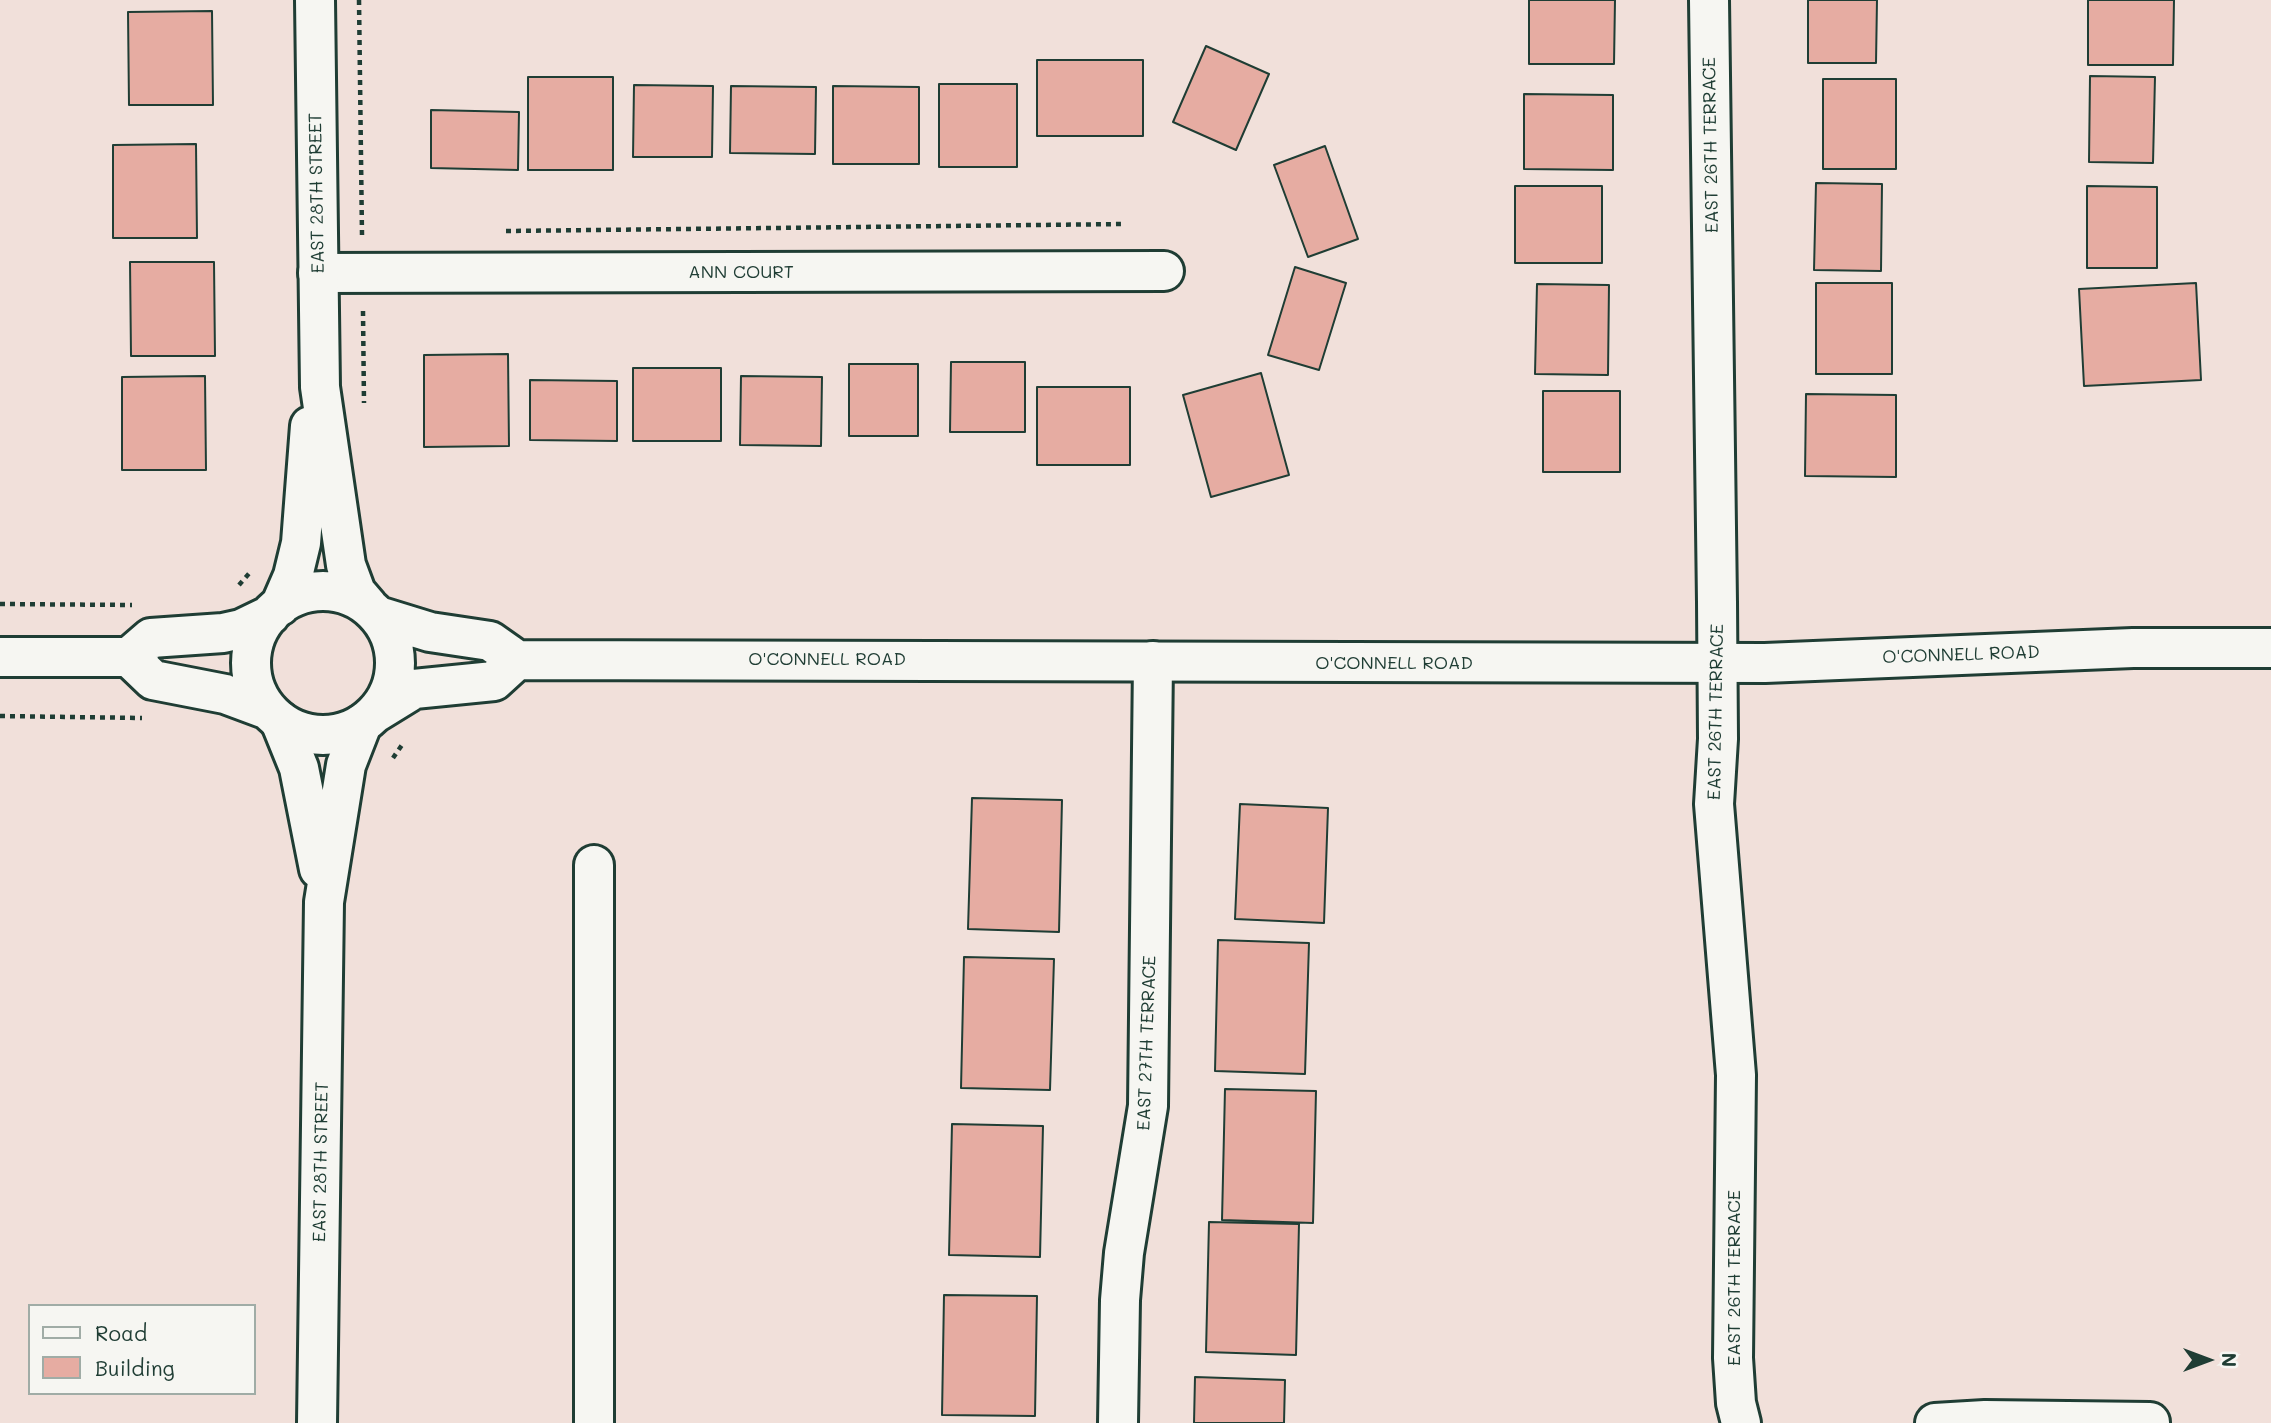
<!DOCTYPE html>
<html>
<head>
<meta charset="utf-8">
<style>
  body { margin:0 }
  #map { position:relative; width:2271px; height:1423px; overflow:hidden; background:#f1e0da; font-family:Mali,sans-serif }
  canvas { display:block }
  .legend { position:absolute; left:28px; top:1304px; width:228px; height:91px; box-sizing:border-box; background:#f6f6f2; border:2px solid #a0aca6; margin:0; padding:9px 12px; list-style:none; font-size:21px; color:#1f3d34 }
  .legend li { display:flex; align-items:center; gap:14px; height:35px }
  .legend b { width:35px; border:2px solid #a0aca6 }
  .north { position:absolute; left:2173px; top:1325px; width:70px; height:70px; -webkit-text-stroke:5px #f6f6f2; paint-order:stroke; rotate:90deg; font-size:19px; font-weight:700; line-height:28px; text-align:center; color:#1f3d34 }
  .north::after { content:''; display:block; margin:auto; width:24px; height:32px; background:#1f3d34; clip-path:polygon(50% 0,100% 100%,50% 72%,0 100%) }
</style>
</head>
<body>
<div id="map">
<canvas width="2271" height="1423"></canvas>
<ul class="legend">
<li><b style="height:9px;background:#f6f6f2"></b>Road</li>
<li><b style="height:19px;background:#e6aca2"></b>Building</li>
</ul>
<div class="north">N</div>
</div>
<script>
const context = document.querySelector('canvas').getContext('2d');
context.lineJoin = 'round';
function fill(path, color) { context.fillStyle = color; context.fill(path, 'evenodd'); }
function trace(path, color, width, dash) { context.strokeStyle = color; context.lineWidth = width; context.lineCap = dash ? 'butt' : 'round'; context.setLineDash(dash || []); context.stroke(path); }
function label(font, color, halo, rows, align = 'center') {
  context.font = font + ' Mali,sans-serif'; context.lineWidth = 5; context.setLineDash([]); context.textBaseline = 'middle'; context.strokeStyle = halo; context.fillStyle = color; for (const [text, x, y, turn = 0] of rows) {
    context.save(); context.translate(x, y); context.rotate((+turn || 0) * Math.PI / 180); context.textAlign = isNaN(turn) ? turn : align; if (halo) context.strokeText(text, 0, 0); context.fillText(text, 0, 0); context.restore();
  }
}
const building = new Path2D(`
  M1529 0H1615L1614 64H1529Z
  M1808 0H1877L1876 63H1808Z
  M2088 0H2174L2173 65H2088Z
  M212 11 213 105H129L128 12Z
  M1206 46 1269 74 1236 150 1173 122Z
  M1037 60H1143V136H1037Z
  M2090 76 2155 77 2153 163 2089 162Z
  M528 77H613V170H528Z
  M1823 79H1896V169H1823Z
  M939 84H1017V167H939Z
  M634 85 713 86 712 157H633Z
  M731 86 816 87 815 154 730 153Z
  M833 86 919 87V164H833Z
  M1524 94 1613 95V170L1524 169Z
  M431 110 519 112 518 170 431 168Z
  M196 144 197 238H113V145Z
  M1325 146 1358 239 1308 257 1274 165Z
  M1816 183 1882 184 1881 271 1814 270Z
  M1515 186H1602V263H1515Z
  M2087 186 2157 187V268H2087Z
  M130 262H214L215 356H131Z
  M1295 267 1346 283 1319 370 1268 355Z
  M1816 283H1892V374H1816Z
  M2196 283 2201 380 2084 386 2079 289Z
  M1537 284 1609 285 1608 375 1535 374Z
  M508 354 509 446 424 447V355Z
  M951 362H1025V432H950Z
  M849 364H918V436H849Z
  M633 368H721V441H633Z
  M1261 373 1289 475 1211 497 1183 395Z
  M205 376 206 470H122V377Z
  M741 376 822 377 821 446 740 445Z
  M530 380 617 381V441L530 440Z
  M1037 387H1130V465H1037Z
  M1543 391H1620V472H1543Z
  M1806 394 1896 395V477L1805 476Z
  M972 798 1062 800 1059 932 968 929Z
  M1240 804 1328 808 1324 923 1235 919Z
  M1218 940 1309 943 1305 1074 1215 1071Z
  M964 957 1054 959 1050 1090 961 1088Z
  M1225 1089 1316 1091 1313 1223 1222 1220Z
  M952 1124 1043 1126 1040 1257 949 1255Z
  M1209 1222 1299 1224 1296 1355 1206 1352Z
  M944 1295 1037 1296 1035 1416 942 1415Z
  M1195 1377 1285 1380 1284 1423H1194Z`);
fill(building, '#e6aca2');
trace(building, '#1f3d34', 2);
const street = new Path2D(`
  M1709 0 1717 602 1718 739 1714 804 1736 1075 1733 1358 1736 1403 1741 1423
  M318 273 1164 271
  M280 721 299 768 319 869
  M594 865V1423
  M317 1423 324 902 346 765 362 724
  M1118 1423 1120 1300 1124 1253 1148 1106 1153 661
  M1935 1423 1985 1420 2150 1422`);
const secondary = new Path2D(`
  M315 0 320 387 346 565 356 592 368 606
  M251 663a72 72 0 1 1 144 0a72 72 0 1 1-144 0Z
  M280 606 293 576 301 543 310 426
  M378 616 430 632 490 641 517 660 1765 663 2133 648H2271
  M0 657H129L151 638 223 633 241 629 270 615
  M129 657 153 680 225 694 268 710
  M375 713 414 689 494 681 517 660`);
trace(street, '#1f3d34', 44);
trace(secondary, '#1f3d34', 44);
trace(new Path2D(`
  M359 0 362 235
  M506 231 1125 224
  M363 311 364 403
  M239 585 252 570
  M0 604 132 605
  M0 716 142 718
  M393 758 404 742`), '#1f3d34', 4.5, [5, 5]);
trace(street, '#f6f6f2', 38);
trace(secondary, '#f6f6f2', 38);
label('18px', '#1f3d34', '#f6f6f2', [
  ["EAST 26TH TERRACE",1711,145,-91],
  ["EAST 28TH STREET",317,193,-91],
  ["ANN COURT",741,272],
  ["O'CONNELL ROAD",1961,655,-2],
  ["O'CONNELL ROAD",827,659],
  ["O'CONNELL ROAD",1394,663],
  ["EAST 26TH TERRACE",1716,712,-89],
  ["EAST 27TH TERRACE",1147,1043,-88],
  ["EAST 28TH STREET",321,1162,-89],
  ["EAST 26TH TERRACE",1734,1278,-90]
]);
</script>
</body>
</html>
